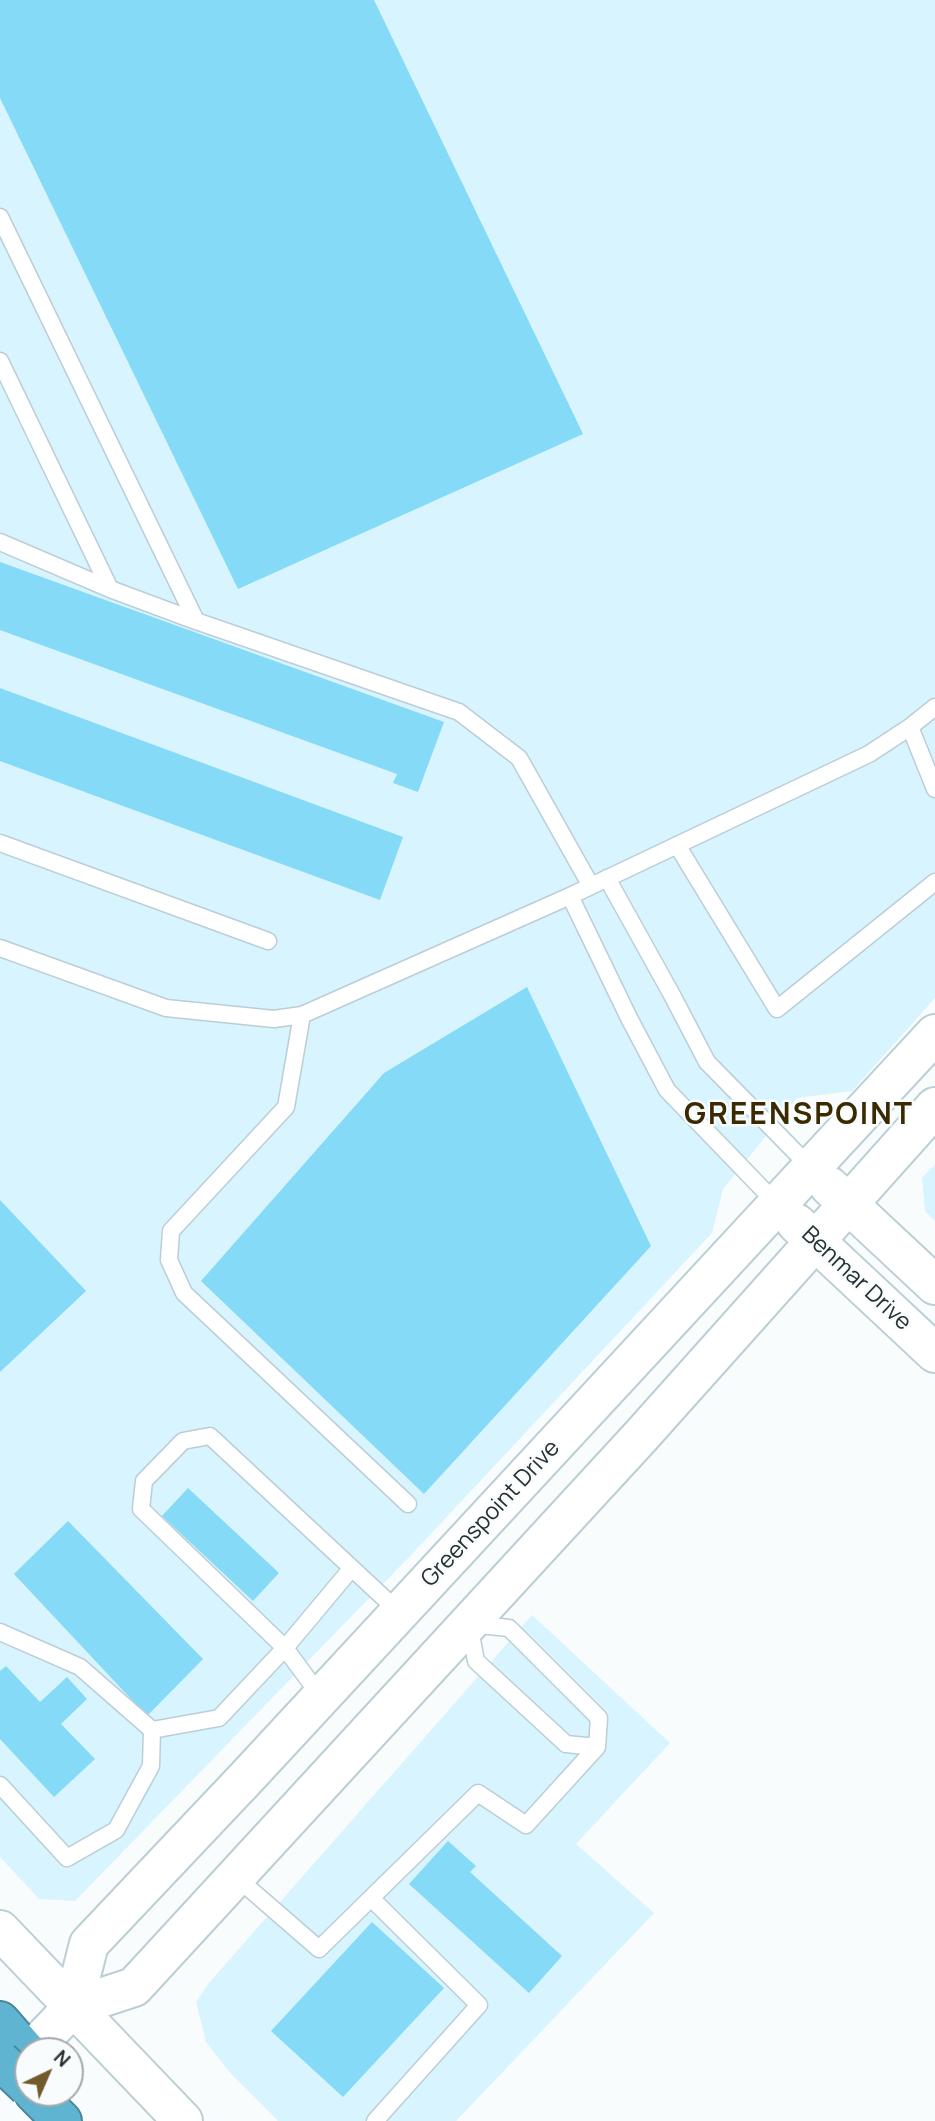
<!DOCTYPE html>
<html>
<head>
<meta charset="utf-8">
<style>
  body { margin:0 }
  #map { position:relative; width:935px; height:2121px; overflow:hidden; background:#f8fcfd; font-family:Manrope,sans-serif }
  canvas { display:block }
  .north { position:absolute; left:14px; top:2037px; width:70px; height:70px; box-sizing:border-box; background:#f8fcfd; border:2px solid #a5aaab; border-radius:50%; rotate:44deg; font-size:19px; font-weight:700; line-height:28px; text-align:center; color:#282f31 }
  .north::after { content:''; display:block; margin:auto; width:24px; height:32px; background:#725a2b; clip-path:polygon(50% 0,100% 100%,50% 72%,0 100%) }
</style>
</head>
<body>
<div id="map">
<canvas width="935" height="2121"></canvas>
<div class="north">N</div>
</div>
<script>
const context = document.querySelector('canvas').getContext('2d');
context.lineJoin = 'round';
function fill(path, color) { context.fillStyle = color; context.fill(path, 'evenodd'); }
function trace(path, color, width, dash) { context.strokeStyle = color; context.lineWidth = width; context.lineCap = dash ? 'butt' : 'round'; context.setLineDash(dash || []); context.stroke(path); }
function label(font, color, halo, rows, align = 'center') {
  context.font = font + ' Manrope,sans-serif'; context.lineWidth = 5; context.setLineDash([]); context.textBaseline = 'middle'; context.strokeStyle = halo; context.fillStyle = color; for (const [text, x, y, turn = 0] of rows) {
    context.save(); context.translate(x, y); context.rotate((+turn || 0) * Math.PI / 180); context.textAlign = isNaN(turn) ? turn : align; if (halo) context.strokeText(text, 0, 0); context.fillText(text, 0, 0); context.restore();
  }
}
fill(new Path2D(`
  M0 0H935V998L852 1091 797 1098 723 1189 712 1233 412 1554 75 1901 39 1899 0 1857Z
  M935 1164V1221L925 1211 922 1178Z
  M532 1615 670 1743 576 1844 654 1913 456 2121H278L232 2075 206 2042 196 2002 209 1983Z`), '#d8f4fe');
fill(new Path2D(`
  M0 0H374L583 434 238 589 0 98Z
  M0 562 444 722 418 792 393 783 397 774 0 630Z
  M0 688 403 837 380 900 0 761Z
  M527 987 651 1246 424 1494 201 1281 384 1073Z
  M0 1200 86 1291 0 1372Z
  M188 1488 279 1573 253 1601 162 1516Z
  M68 1521 203 1659 147 1716 14 1574Z
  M6 1666 40 1702 67 1677 87 1699 61 1724 95 1759 54 1797 0 1739V1671Z
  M448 1841 476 1866 470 1872 562 1956 529 1993 409 1884Z
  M372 1922 444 1988 343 2097 271 2031Z`), '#85daf8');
const lane = new Path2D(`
  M0 217 196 621
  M0 361 110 589
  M0 542 110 589 196 621 459 712 519 758 591 886
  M910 727 935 789
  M0 843 268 941
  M677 845 777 1009 935 882
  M607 878 672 995 707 1062 811 1168
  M570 896 629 1018 667 1090 777 1204
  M0 948 166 1008 274 1019 302 1015 570 896 869 754 910 727 935 707
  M302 1015 286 1107 171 1231 169 1260 184 1293 408 1504
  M0 1632 80 1667 152 1730 151 1766 116 1830 67 1858 0 1785
  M321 1697 285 1648 141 1509 144 1481 183 1441 210 1436 399 1612
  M152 1730 219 1718 285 1648 351 1569
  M236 1877 319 1949 371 1898
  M375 2121 479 2005 371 1898 478 1793 526 1825 597 1747 599 1718 509 1628 469 1624 476 1661 566 1744 597 1747`);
const secondary = new Path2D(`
  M829 1186 935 1285
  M796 1223 935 1353
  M0 1930 183 2121
  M73 2007 89 1944 247 1777 935 1034
  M31 2051 73 2007 134 1987 641 1436 935 1107`);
const highway = new Path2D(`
  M0 2021 28 2053
  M34 2093 62 2121`);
trace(lane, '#bcced5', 19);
trace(secondary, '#bcced5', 42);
trace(highway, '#4c8599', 42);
trace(lane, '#fff', 16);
trace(secondary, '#fff', 38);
trace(highway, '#5fb4d1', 38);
const highwayBridge = new Path2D(`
  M0 2060 28 2087`);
trace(highwayBridge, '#4c8599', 42, []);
trace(highwayBridge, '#5fb4d1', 38);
label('23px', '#282f31', '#f8fcfd', [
  ["Benmar Drive",856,1279,43],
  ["Greenspoint Drive",491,1514,-47]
]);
context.letterSpacing = '2px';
label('bold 30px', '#3b2901', '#f8fcfd', [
  ["GREENSPOINT",799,1116]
]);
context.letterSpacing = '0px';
</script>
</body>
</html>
